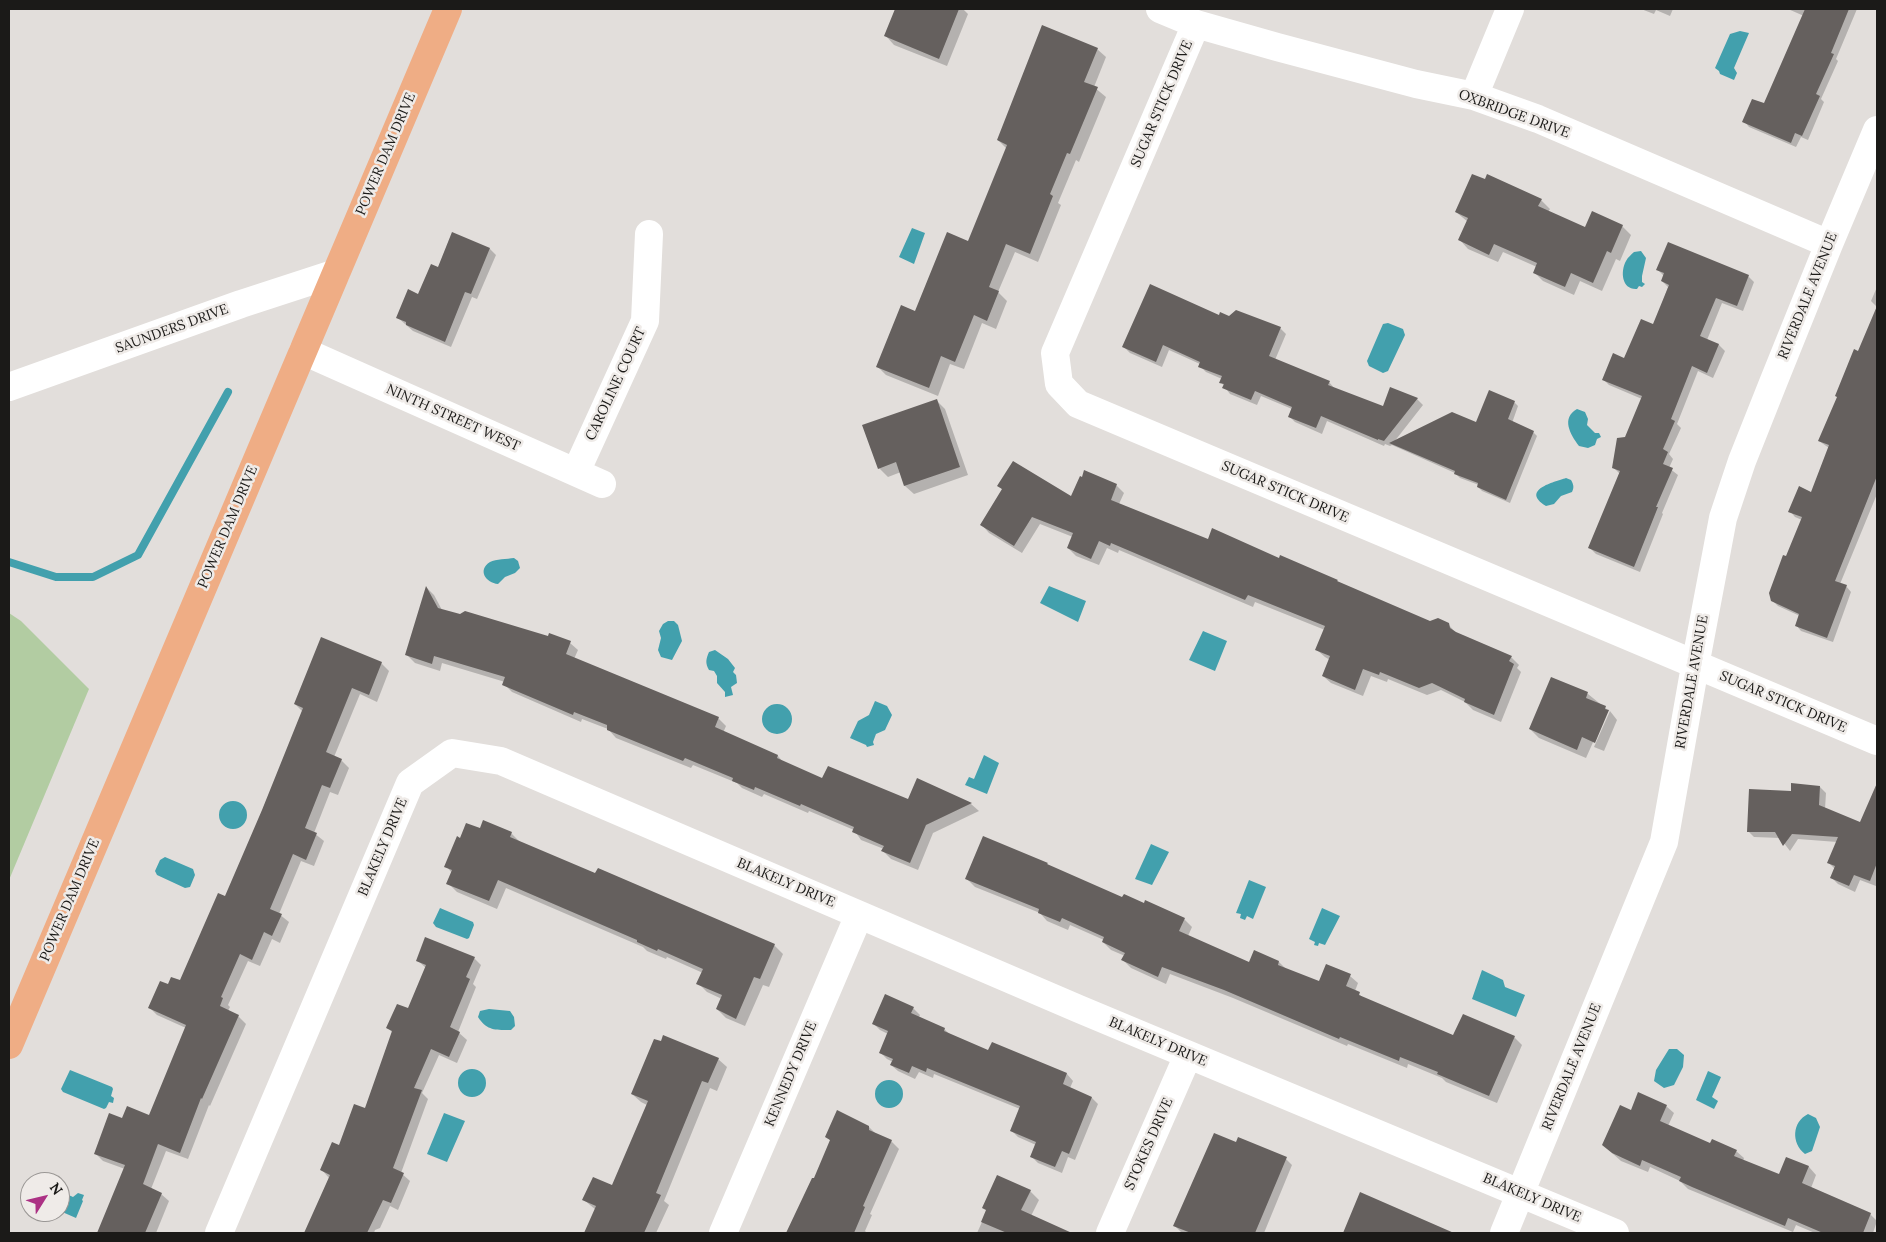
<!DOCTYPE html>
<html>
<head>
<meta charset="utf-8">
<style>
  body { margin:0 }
  #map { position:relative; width:1886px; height:1242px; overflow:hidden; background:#e2dedb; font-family:Lora,serif }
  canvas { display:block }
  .frame { position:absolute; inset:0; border:10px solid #1b1a18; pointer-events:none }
  .north { position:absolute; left:20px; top:1172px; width:50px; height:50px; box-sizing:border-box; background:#efebe8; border:1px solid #9a9795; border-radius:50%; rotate:54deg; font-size:14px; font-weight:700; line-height:20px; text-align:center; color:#1b1a18 }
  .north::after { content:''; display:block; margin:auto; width:18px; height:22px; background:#ac3184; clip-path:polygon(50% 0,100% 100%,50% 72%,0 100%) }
</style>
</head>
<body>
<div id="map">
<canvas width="1886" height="1242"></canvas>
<div class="frame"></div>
<div class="north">N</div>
</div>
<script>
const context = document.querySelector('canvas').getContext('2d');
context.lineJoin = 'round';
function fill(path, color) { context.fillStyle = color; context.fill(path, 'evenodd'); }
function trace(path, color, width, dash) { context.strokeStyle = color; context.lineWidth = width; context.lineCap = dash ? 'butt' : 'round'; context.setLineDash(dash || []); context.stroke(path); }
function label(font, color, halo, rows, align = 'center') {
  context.font = font + ' Lora,serif'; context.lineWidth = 5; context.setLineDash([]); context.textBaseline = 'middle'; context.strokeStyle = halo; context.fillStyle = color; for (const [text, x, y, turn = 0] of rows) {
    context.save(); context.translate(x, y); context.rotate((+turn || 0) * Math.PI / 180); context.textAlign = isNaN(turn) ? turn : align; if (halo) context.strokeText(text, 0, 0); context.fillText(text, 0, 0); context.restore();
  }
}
fill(new Path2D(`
  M9 613 21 621 89 689 9 880Z`), '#b2cca2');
fill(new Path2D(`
  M1740 31 1749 33 1734 68 1737 73 1734 80 1720 74 1719 71 1715 68 1730 34Z
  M912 228 925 233 914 264 899 257Z
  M1641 251 1646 258 1642 276V282L1645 284 1642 287 1639 286 1637 289C1622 290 1620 272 1626 261 1628 257 1631 255 1634 252Z
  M1388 323 1403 329 1405 335 1388 371 1383 373 1369 366 1367 361 1383 324Z
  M1577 409 1585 412 1588 419 1587 425 1595 433H1599L1601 437 1597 439 1595 445 1588 448 1579 446C1570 434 1561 418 1577 409Z
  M1566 478 1571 480C1574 485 1574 488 1572 492L1561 496 1554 504 1546 506C1520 490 1554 482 1566 478Z
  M514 558 518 561 520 568 515 573 505 577 498 584C486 583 477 570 490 562 496 559 507 559 514 558Z
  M1049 586 1086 601 1078 622 1040 603Z
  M668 621H674L678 625 682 641 672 660 661 657 658 650 661 638 659 631 663 624Z
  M1203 631 1227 641 1215 671 1189 660Z
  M715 650 728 659 735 668 733 672 736 675 737 683 731 687 733 695 725 697V692L717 683V676L714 671 709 670C705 663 706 659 709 652Z
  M875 701 887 706 892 715 885 730 876 734 873 742 874 745 867 747 866 745 850 738 858 721 869 715Z
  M762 719a15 15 0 1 1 30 0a15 15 0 1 1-30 0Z
  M984 755 999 763 987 794 965 785 969 777 974 779Z
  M219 815a14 14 0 1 1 28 0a14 14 0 1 1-28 0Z
  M1151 844 1169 852 1152 885 1135 879Z
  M165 857 193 869 195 875 190 887 185 888 157 875 155 871 160 860Z
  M1249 880 1266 887 1253 919 1247 916 1245 920 1240 918 1241 914 1236 913Z
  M440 908 473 922 474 925 469 938 467 939 436 927 433 923Z
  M1322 908 1340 916 1325 945 1319 943 1318 946 1314 945 1315 942 1309 939Z
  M1482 970 1503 980 1505 987 1525 995 1516 1017 1472 999Z
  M489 1009 510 1011 514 1017 515 1026 511 1030C496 1030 487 1031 478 1017L480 1011Z
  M1669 1049H1677L1684 1055 1683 1067 1674 1085 1664 1088 1654 1081 1656 1070Z
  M458 1083a14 14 0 1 1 28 0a14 14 0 1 1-28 0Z
  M70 1070 112 1087 113 1089 111 1096 114 1098 113 1103 109 1102 106 1108 104 1109 63 1092 61 1089Z
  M1708 1071 1721 1077 1712 1097 1718 1101 1714 1109 1696 1100Z
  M875 1094a14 14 0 1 1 28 0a14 14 0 1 1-28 0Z
  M444 1113 465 1121 447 1162 427 1154Z
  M1808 1114 1816 1118 1820 1127 1812 1151 1805 1154C1791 1143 1792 1122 1808 1114Z
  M60 1191 73 1197 78 1193 84 1195 82 1200 83 1201 76 1218 60 1211Z`), '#42a0ad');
fill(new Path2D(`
  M897 9H963L968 14 947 66 894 45 886 36Z
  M1641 9H1673L1670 16 1656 10 1654 14Z
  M1788 9H1857L1836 59 1838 61 1821 99 1824 102 1808 140 1801 137 1796 147 1749 127 1744 121 1765 105 1804 16Z
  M1097 49 1106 57 1094 87 1106 97 1079 162 1076 160 1058 203 1061 205 1038 262 1015 252 998 292 1007 301 996 329 982 323 964 369 950 364 938 396 886 375 877 366 969 243 1007 149 998 140Z
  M1541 200 1550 209 1548 212 1586 228 1622 226 1631 235 1620 261 1616 259 1602 291 1580 281 1574 295 1543 281 1534 272 1537 267 1503 252 1498 262 1468 249 1460 240 1468 222 1456 212Z
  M453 234 490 249 496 255 477 299 472 297 451 347 413 331 397 317 419 296 438 268Z
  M1658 270 1748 276 1754 282 1743 311 1722 303 1707 340 1719 345 1725 351 1713 378 1698 371 1677 424 1681 428 1669 454 1673 459 1669 468 1678 475 1662 513 1663 514 1640 572 1596 554 1590 548 1620 474 1613 467 1642 399 1609 385 1603 379 1625 360 1654 326 1668 287 1662 281 1664 276Z
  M1877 287V307L1871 301Z
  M1877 309V494L1840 584 1846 586 1851 592 1833 642 1801 631 1796 625 1800 616 1778 606 1773 601 1786 558 1802 520 1795 517 1790 511 1812 493 1829 448 1819 441Z
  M1220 317H1230L1280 328 1286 334 1275 360 1329 382 1335 389 1384 408 1391 389 1417 399 1423 405 1394 442 1476 424 1514 402 1518 406 1512 423 1533 432 1537 436 1510 503 1482 491 1478 487 1479 485 1460 478 1455 473 1392 445 1390 446 1385 444 1384 446 1327 421 1322 434 1295 422 1289 416 1292 409 1261 396 1257 405 1230 394 1221 382 1222 379 1206 372 1200 366V364L1169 350 1162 367 1130 353 1124 347Z
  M936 400 945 409 968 475 914 494 905 486 901 472 888 477 879 468Z
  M1116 485 1124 493 1119 504 1208 541 1279 560 1337 581 1340 584 1430 622 1448 624 1456 633 1511 657 1519 665 1517 668 1521 672 1501 722 1473 710 1465 702 1441 690 1427 695 1388 679 1387 682 1371 676 1363 696 1331 683 1323 676 1330 660 1325 657 1317 650 1325 630 1255 602 1253 607 1119 550 1118 553 1107 548 1099 565 1076 556 1068 548 1073 537 1040 524 1022 553 989 533 982 525 1003 490 999 486 1072 498Z
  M427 588 434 595 442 610 570 643 578 650 574 659 718 718 726 726 723 733 778 756 783 762 823 780 908 801 918 780 971 804 979 811 933 833 918 870 891 859 883 851 884 849 861 840 854 830 809 811 808 813 764 794 762 797 742 788 737 783 693 765 691 768 616 738 608 729 582 719 581 722 512 692 504 684 505 682 442 663 440 671 415 663 407 655Z
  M381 663 389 671 377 702 360 694 334 757 341 760 349 768 338 795 330 792 314 833 324 841 314 866 301 861 279 914 289 922 280 943 272 939 260 966 248 961 228 1005 230 1007 228 1011 238 1016 246 1024 210 1106 209 1105 188 1159 166 1151 151 1189 161 1194 169 1201 156 1233H99L125 1169 103 1161 95 1153 123 1120 150 1116 186 1028 157 1015 150 1008 168 986 181 982 226 898 303 712 295 704Z
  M1552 678 1588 694 1609 711H1607L1586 758 1539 738 1530 729Z
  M1610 711 1617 720 1604 751 1594 747Z
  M1820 787 1826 793 1825 809 1860 824 1865 814 1877 819 1876 886 1860 880 1855 892 1838 884 1832 878 1835 869 1829 863 1837 842 1798 839 1790 851 1780 838 1754 837 1748 831 1792 792Z
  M481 830 511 833 520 842 596 875 598 869 774 945 783 954 769 987 763 985 745 1026 726 1018 717 1009 722 999 707 992 698 983 703 973 667 957 666 959 647 951 643 947 506 888 497 909 457 892 448 883 452 873 446 866 461 839Z
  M1047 864 1050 867 1123 899 1184 919 1192 927 1188 936 1250 963 1279 962 1287 970 1319 983 1350 976 1358 983 1355 991 1366 1000 1454 1037H1514L1522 1045 1497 1103 1446 1082 1442 1078 1408 1064 1407 1068 1348 1044 1347 1046 1233 998 1170 974 1166 984 1131 968 1123 960 1125 956 1111 950 1103 942 1104 940 1070 925 1068 930 1047 921 1040 913 975 887 967 879Z
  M474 958 481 965 473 984 476 987 458 1032 467 1040 457 1063 439 1055 422 1093 428 1099 401 1173 410 1181 398 1210 390 1206 380 1228 375 1230 374 1233H305L329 1178 322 1170 365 1109 393 1033 388 1028 409 1010 426 968 417 960Z
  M913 1008 920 1015 919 1017 944 1029 952 1036 989 1051 1067 1074 1073 1081 1070 1088 1092 1098 1098 1104 1075 1160 1068 1157 1062 1173 1038 1163 1031 1156 1036 1145 1018 1137 1012 1131 1020 1109 934 1074 933 1078 919 1072 915 1079 898 1071 891 1065 893 1062 887 1059 880 1052 888 1034 880 1030 874 1024Z
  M718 1059 727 1067 717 1091 710 1088 664 1201 669 1205 656 1233H585L596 1210 584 1200 612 1187 647 1105 641 1102 632 1094Z
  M1666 1106 1674 1113 1668 1126 1711 1145 1736 1151 1744 1158 1743 1161 1780 1176 1787 1158 1809 1167 1816 1175 1811 1188 1870 1214 1877 1221 1873 1233H1815L1796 1225 1793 1232 1688 1189 1680 1181 1650 1167 1648 1172 1621 1161 1612 1153 1631 1111Z
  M869 1127 877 1135 891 1141 899 1149 870 1214 872 1215 865 1231 867 1233H787L813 1179 815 1180 831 1141 827 1137Z
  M1236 1144 1286 1159 1292 1165 1264 1233H1184L1181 1232 1175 1226Z
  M1030 1191 1039 1200 1031 1216 1051 1230 1049 1233H977L987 1211Z
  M1361 1194 1437 1230 1436 1233H1344Z`), '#0003');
trace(new Path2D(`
  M9 562 56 577H93L138 555 228 392`), '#42a0ad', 8);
fill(new Path2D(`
  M895 9H959L939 59 884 36Z
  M1805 9H1849L1831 53 1834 54 1816 94 1820 96 1802 136 1795 133 1791 143 1742 122 1752 99 1764 103Z
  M1042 25 1098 48 1084 82 1098 87 1070 154 1067 153 1050 194 1053 196 1030 254 1006 244 989 287 999 291 987 321 974 315 955 362 941 356 929 388 876 367 901 305 915 311 947 232 968 241 1007 145 997 140Z
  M1472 174 1485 179 1487 174 1542 199 1538 206 1585 227 1592 211 1623 225 1611 253 1607 251 1593 283 1571 273 1565 287 1533 273 1537 263 1494 244 1489 255 1458 240 1468 218 1455 212Z
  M452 232 490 248 471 294 465 292 445 342 406 325V322L396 318 408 289 418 294 431 264 438 267Z
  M1668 242 1749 275 1737 306 1716 298 1700 336 1719 344 1707 373 1692 366 1671 419 1675 421 1663 449 1668 452 1663 464 1673 468 1656 507H1658L1634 567 1588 548 1620 471 1612 468 1617 438 1625 437 1642 396 1602 380 1613 353 1624 358 1641 319 1653 324 1669 285 1661 281 1664 273 1656 270Z
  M1150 284 1219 315 1220 312 1229 316 1236 310 1281 327 1269 356 1330 381 1328 385 1383 406 1390 387 1418 398 1384 441 1378 439V440L1321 416 1316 428 1288 417 1292 407 1255 391 1251 400 1222 388 1224 384 1219 383 1222 376 1198 367 1200 362 1163 345 1156 362 1122 347Z
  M1877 306V476L1835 581 1847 585 1827 638 1795 626 1799 614 1771 601 1769 593 1783 555 1786 556 1802 517 1788 512 1799 486 1811 492 1829 445 1818 441 1837 397 1835 396 1854 349 1858 351Z
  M1489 390 1515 401 1508 419 1534 431 1506 500 1477 487 1478 483 1454 474 1455 471 1389 443 1452 412 1476 422Z
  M937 399 960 467 904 486 896 462 878 469 862 425Z
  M1013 461 1071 496 1080 476 1082 477 1084 470 1117 484 1111 500 1208 539 1212 528 1279 558 1280 555 1338 580 1337 581 1430 621 1438 618 1449 623 1450 628 1456 632 1512 656 1509 661 1514 664 1494 715 1464 702 1465 699 1432 683 1419 688 1380 672 1379 675 1363 669 1355 690 1322 676 1330 656 1315 650 1325 626 1248 595 1245 600 1111 543 1110 546 1099 541 1091 559 1067 548 1073 533 1032 517 1014 546 980 525 1002 489 997 486Z
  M426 586 438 608 460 614 465 611 548 636 549 633 571 641 566 654 719 717 715 727 778 755 777 758 822 778 828 766 908 799 917 778 972 803 926 825 910 863 881 851 884 846 852 832 854 827 801 804 800 806 755 787 754 790 732 781 733 778 685 758 683 761 607 730V725L574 712 573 715 502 685 505 677 434 656 432 664 405 655Z
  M321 637 382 662 369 695 352 688 326 752 342 759 330 788 322 785 305 828 317 833 306 860 293 854 270 909 282 914 272 936 264 932 252 960 240 954 221 997 223 998 220 1006 239 1015 202 1099 201 1098 180 1153 158 1144 143 1184 162 1193 145 1233H97L125 1165 94 1154 109 1113 122 1118 127 1106 149 1115 186 1025 148 1008 160 981 168 984 171 977 180 980 218 893 225 896 262 810 303 708 294 704Z
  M1551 677 1588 692 1586 698 1606 706 1605 709 1609 710 1595 743 1582 737 1577 750 1529 729Z
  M1791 783 1820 786 1819 805 1860 822 1877 783V863L1870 881 1854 875 1849 886 1830 878 1835 866 1827 863 1838 837 1792 834 1783 846 1775 832H1747L1749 789 1791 791Z
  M483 820 512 832 510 837 595 873 598 868 775 944 760 979 754 977 736 1019 716 1009 722 995 696 984 703 969 658 949 657 951 637 942V940L498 880 489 901 446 884 452 870 444 867 457 836 460 838 466 823 480 828Z
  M983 836 1048 863 1047 864 1122 897 1124 894 1144 903 1145 900 1185 918 1179 931 1249 962 1254 950 1279 961 1278 965 1319 981 1326 964 1351 974 1346 986 1360 992 1359 995 1453 1035 1463 1014 1515 1036 1489 1096 1437 1074 1438 1072 1400 1057 1399 1061 1340 1037 1339 1039 1224 990 1162 967 1158 977 1121 960 1125 953 1102 942 1104 937 1062 918 1060 922 1038 913 1039 909 965 879Z
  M425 937 475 957 466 977 470 979 450 1027 460 1032 449 1057 431 1049 414 1088 422 1090 393 1168 404 1173 391 1203 383 1200 367 1233H304L330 1175 320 1170 332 1142 339 1145 354 1104 365 1108 392 1031 386 1028 397 1004 408 1008 426 965 416 961Z
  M885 994 914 1007 911 1013 945 1028 944 1031 988 1050 992 1042 1067 1073 1063 1084 1092 1097 1069 1154 1062 1151 1055 1167 1030 1157 1036 1142 1010 1131 1020 1106 927 1068 926 1072 912 1066 909 1073 890 1065 893 1059 879 1053 888 1031 872 1024Z
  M663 1035 719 1058 708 1083 702 1081 656 1193 661 1195 644 1233H584L596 1206 582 1200 593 1177 612 1185 648 1101 631 1094 654 1039 661 1041Z
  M1638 1092 1667 1105 1660 1121 1710 1143 1712 1139 1737 1150 1734 1156 1779 1174 1786 1157 1809 1166 1802 1183 1871 1213 1863 1233H1823L1788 1218 1785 1226 1692 1187 1679 1181 1681 1177 1642 1160 1640 1166 1612 1153 1602 1145 1620 1105 1631 1110Z
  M837 1110 869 1126V1130L892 1140 863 1206 865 1207 854 1233H786L812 1178H814L830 1140 825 1137Z
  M1214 1133 1236 1142 1238 1137 1287 1157 1255 1233H1191L1173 1226Z
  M997 1175 1031 1190 1021 1210 1072 1233H1007L981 1222 986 1210 982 1208Z
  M1360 1192 1454 1233H1343Z`), '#65605e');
trace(new Path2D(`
  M1160 9 1196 24 1277 47 1416 84 1474 96 1538 119 1829 244
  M1196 24 1055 353 1059 384 1078 404 1877 741
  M1474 96 1510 9
  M303 351 602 484
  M9 387 241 304 336 273
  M576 472 645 321 649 234
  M219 1233 410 783 452 753 501 761 1079 1009 1615 1233
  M723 1233 859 915
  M1110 1233 1188 1055
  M1504 1233 1664 842 1695 666 1723 518 1742 461 1773 383 1829 244 1877 130`), '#fff', 28);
trace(new Path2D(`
  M9 1045 448 9`), '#efad85', 28);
label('14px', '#1b1a18', '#efebe8', [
  ["SUGAR STICK DRIVE",1162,104,-67],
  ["OXBRIDGE DRIVE",1514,114,20],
  ["POWER DAM DRIVE",386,154,-67],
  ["RIVERDALE AVENUE",1808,296,-68],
  ["SAUNDERS DRIVE",172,329,-20],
  ["CAROLINE COURT",616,384,-65],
  ["NINTH STREET WEST",453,418,24],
  ["SUGAR STICK DRIVE",1285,492,23],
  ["POWER DAM DRIVE",228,527,-67],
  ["RIVERDALE AVENUE",1692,682,-80],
  ["SUGAR STICK DRIVE",1783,702,23],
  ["BLAKELY DRIVE",383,847,-67],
  ["BLAKELY DRIVE",786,883,23],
  ["POWER DAM DRIVE",70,900,-67],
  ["BLAKELY DRIVE",1158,1042,23],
  ["RIVERDALE AVENUE",1572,1067,-68],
  ["KENNEDY DRIVE",791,1074,-67],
  ["STOKES DRIVE",1149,1144,-66],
  ["BLAKELY DRIVE",1532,1198,23]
]);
</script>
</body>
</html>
